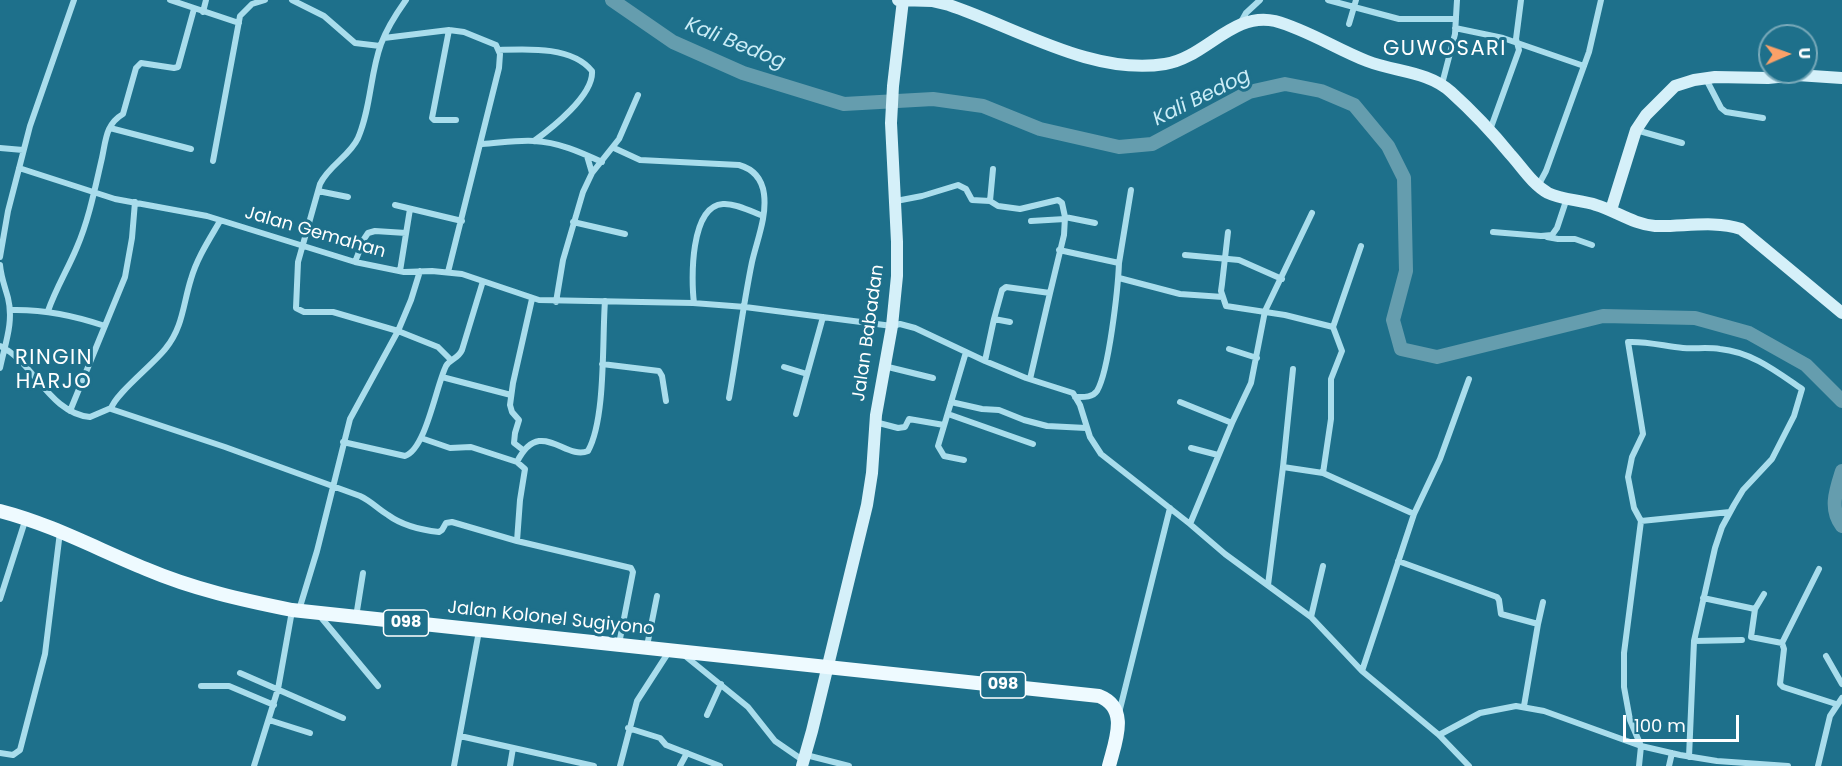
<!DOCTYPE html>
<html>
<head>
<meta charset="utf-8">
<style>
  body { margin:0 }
  #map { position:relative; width:1842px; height:766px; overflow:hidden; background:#1e708b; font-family:Poppins,sans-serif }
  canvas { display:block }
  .north { position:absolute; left:1758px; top:24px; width:60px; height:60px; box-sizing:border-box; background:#1e708b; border:2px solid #78a9b9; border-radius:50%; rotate:88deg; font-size:16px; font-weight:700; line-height:24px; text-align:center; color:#fff }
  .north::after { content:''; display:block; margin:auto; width:21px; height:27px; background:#fba168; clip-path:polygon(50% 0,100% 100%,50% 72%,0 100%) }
  .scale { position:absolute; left:1623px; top:715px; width:116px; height:27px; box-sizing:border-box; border:3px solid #fff; border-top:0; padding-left:8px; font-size:18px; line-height:21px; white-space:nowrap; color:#fff; -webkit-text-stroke:4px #1e708b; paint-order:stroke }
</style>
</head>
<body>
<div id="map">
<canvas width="1842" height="766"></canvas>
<div class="north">U</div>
<div class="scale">100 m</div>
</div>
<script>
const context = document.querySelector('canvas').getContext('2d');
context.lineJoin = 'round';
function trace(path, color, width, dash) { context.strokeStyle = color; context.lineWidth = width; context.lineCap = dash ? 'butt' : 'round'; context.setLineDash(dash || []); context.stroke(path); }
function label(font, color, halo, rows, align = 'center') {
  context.font = font + ' Poppins,sans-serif'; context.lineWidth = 6; context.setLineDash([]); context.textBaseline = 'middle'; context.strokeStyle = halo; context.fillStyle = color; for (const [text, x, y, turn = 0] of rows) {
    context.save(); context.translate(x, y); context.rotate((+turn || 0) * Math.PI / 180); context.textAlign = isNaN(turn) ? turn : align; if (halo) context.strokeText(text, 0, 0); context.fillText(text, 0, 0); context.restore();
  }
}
trace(new Path2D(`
  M612 0 673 42 743 73 844 104 933 99 983 106 1040 129 1119 147 1152 144 1249 92 1285 84 1321 91 1354 105 1388 146 1404 178 1406 271 1393 320 1401 349 1437 357 1603 316 1695 318 1749 333 1806 365 1842 401
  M1842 471C1836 490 1829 509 1842 526`), '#659dae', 14);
trace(new Path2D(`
  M170 0 239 23
  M292 0 324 16 355 43 380 46
  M406 0C396 14 387 28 381 44 370 74 371 108 358 138 350 156 329 165 320 184L298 262 296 308 304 312H333L398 331 438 347 451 360
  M1328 0 1354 7 1349 24
  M1356 0 1354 7 1399 19H1456
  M203 12 206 0
  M1241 22 1246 13 1260 0
  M1455 28 1503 38 1584 66
  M449 30 432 118 434 120H456
  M384 38 449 30 464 32 496 45 500 54 499 68 448 272
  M499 50C527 49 572 46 592 71 594 95 552 128 534 141
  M1706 79 1721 108 1726 112 1763 118
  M1442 84 1455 34 1457 0
  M110 128 191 149
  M1490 130 1519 50 1516 39 1521 0
  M1636 130 1682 143
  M482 144C499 143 517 140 534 141 558 142 580 152 602 162
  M0 148 23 150
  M614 148 640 160 739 165C753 169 762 179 764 194 767 217 757 240 752 262 743 306 737 353 729 398
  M587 156 592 173
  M213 161 240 16 252 4 265 0
  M19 168 115 199 207 216 355 262 404 272 432 271 462 274 539 300 693 303 745 307 892 326 900 324 915 328 985 361 1026 378 1073 393 1080 405 1090 437 1101 454 1190 524 1225 554 1311 617 1362 671 1439 735 1469 766
  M1538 186 1546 171 1589 52 1601 0
  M318 191 348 197
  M896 201 922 196 958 185 966 189 972 200 990 201 998 206 1020 209 1058 200 1062 203 1065 217 1095 223
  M990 201 993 169
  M395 205 462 221
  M220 221C209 240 197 258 191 279 183 304 183 327 166 348 155 363 114 395 111 409L225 447 360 496C371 501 378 509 388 515 403 526 421 530 439 532L442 530 446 523 452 522 517 541 631 568 633 572 619 644
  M1031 221 1065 219
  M573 222 625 234
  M1228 232 1222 284 1221 291 1226 306 1285 315 1333 327
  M1493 232 1541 236 1552 235 1557 228 1567 198
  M1547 237 1558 239H1575L1592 245
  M1059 250 1119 263C1118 288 1109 371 1097 391 1092 398 1083 397 1075 397
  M1185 255 1239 260 1282 279
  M0 257 8 211 30 126 74 0
  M355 262 364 239 368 233 375 231 406 233
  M1119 263 1131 190
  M0 265C1 277 5 287 8 298 14 322 5 344 0 368
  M400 271 410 209
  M1119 278 1180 294 1223 297
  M556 302 563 260 583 192 592 173 619 139 638 95
  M694 303C691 280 690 206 723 204 736 203 752 212 763 216
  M10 310C44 309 73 315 105 326
  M48 311C56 288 68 269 77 247 89 219 95 188 102 158 106 139 106 124 123 114L136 68 141 63 174 68 178 67 194 9
  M994 319 1002 290 1006 287 1050 293 1064 235 1065 217
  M0 346C34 362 49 413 90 417L111 408
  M1229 349 1257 358
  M985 361 994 319 1010 322
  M602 364 659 371 662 376 666 401
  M884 366 933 378
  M784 367 807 374
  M442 377 511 395
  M1030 379 1050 293
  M951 402 982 409 999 410 1024 420 1047 426 1086 428
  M1180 402 1232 423
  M70 411 125 277 132 238 135 202
  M796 414 823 317
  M948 414 1033 444
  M875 422 898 428 905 427 909 419 944 425
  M421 438 450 448 471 447 517 462C540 416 565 461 588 451 606 419 602 340 605 301
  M343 442 405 456C426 449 436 386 446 366 450 359 458 359 462 350L483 281
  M1191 448 1218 455
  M523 450 514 443 515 433 519 420 512 412 510 405 513 383 532 299
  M964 460 944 456 938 446 966 352
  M1283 467 1323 473 1331 419V379L1342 351 1333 327 1361 246
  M1323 473 1414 514
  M1641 521 1634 508 1628 477 1632 457 1643 434 1628 342C1646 341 1664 346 1683 348 1695 349 1708 347 1720 349 1752 352 1777 372 1802 389L1794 416 1772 459 1743 490 1734 505 1722 527 1715 548 1694 641 1689 757
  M1190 524 1232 423 1251 383 1265 311 1312 213
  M517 541 520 500 525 469 517 462
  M1398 561 1497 597 1499 600 1501 614 1538 624
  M1819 569 1782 643 1784 649 1780 684 1783 687 1836 704
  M1268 585 1283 467 1293 369
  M1764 594 1755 609 1751 637 1782 643
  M1703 598 1755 609
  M0 599 26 518
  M299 610 317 551 350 419 398 331 411 300 420 271
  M319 615 378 686
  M356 617 363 573
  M1311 617 1323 566
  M1694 641 1742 640
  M647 646 657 596
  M684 655 748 707 775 741 804 761
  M1826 656 1842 684
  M1362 671 1414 514 1440 459 1469 379
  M240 673 343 718
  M201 686H229L274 705
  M1524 706 1538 624 1543 602
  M1119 713 1170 508
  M707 715 721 684
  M269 720 310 733
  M628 728 660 738 666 745 720 766
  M1439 735 1480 713 1516 706 1544 711 1641 746 1680 755 1717 761 1788 766
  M460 736 594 766
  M0 753 13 755 20 750 45 654 60 532
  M806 755 849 766
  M254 766 278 689 292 611
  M454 766 479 631
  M510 766 513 748
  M620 766 637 701 670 650
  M680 766 687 753
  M1639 766 1641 746 1630 720 1624 687V653L1641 521 1730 512
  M1669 766 1672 753
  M1818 766 1830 716 1842 698`), '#a9ddec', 6);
trace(new Path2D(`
  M898 0 932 1 949 5C1015 27 1093 76 1165 64 1205 58 1233 11 1275 21 1308 30 1336 49 1367 61 1395 72 1428 71 1451 92 1472 111 1492 132 1510 154 1522 167 1532 184 1548 193 1562 200 1581 200 1596 205 1616 211 1633 224 1655 226 1683 227 1714 220 1741 229L1842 313
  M1611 210 1636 130 1646 115 1675 86 1694 80 1715 77 1768 78 1797 75 1842 78
  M802 766 812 731 867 505 872 473 876 415 892 326 897 276V242L891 123 893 86 903 0`), '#d5f0f9', 12);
trace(new Path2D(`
  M0 511C51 524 97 549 146 569 193 589 242 600 292 610L1099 696C1130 708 1115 742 1109 766`), '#eefaff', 14);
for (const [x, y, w] of [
  [406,623,45],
  [1003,685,45]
]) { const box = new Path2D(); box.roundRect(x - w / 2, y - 13, w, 26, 4.5); context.fillStyle = '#1e708b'; context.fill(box); trace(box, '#fff', 1.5); }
label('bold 16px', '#fff', null, [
  ["098",406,623],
  ["098",1003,685]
]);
label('18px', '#fff', '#1e708b', [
  ["Jalan Gemahan",315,233,16],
  ["Jalan Babadan",869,333,-82],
  ["Jalan Kolonel Sugiyono",551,619,6]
]);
label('italic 20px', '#cbedf7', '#1e708b', [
  ["Kali Bedog",735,44,22],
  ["Kali Bedog",1202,98,-26]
]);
context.letterSpacing = '1.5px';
label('21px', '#fff', '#1e708b', [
  ["GUWOSARI",1445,50],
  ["RINGIN",54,359],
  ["HARJO",54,383]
]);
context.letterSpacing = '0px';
</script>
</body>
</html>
